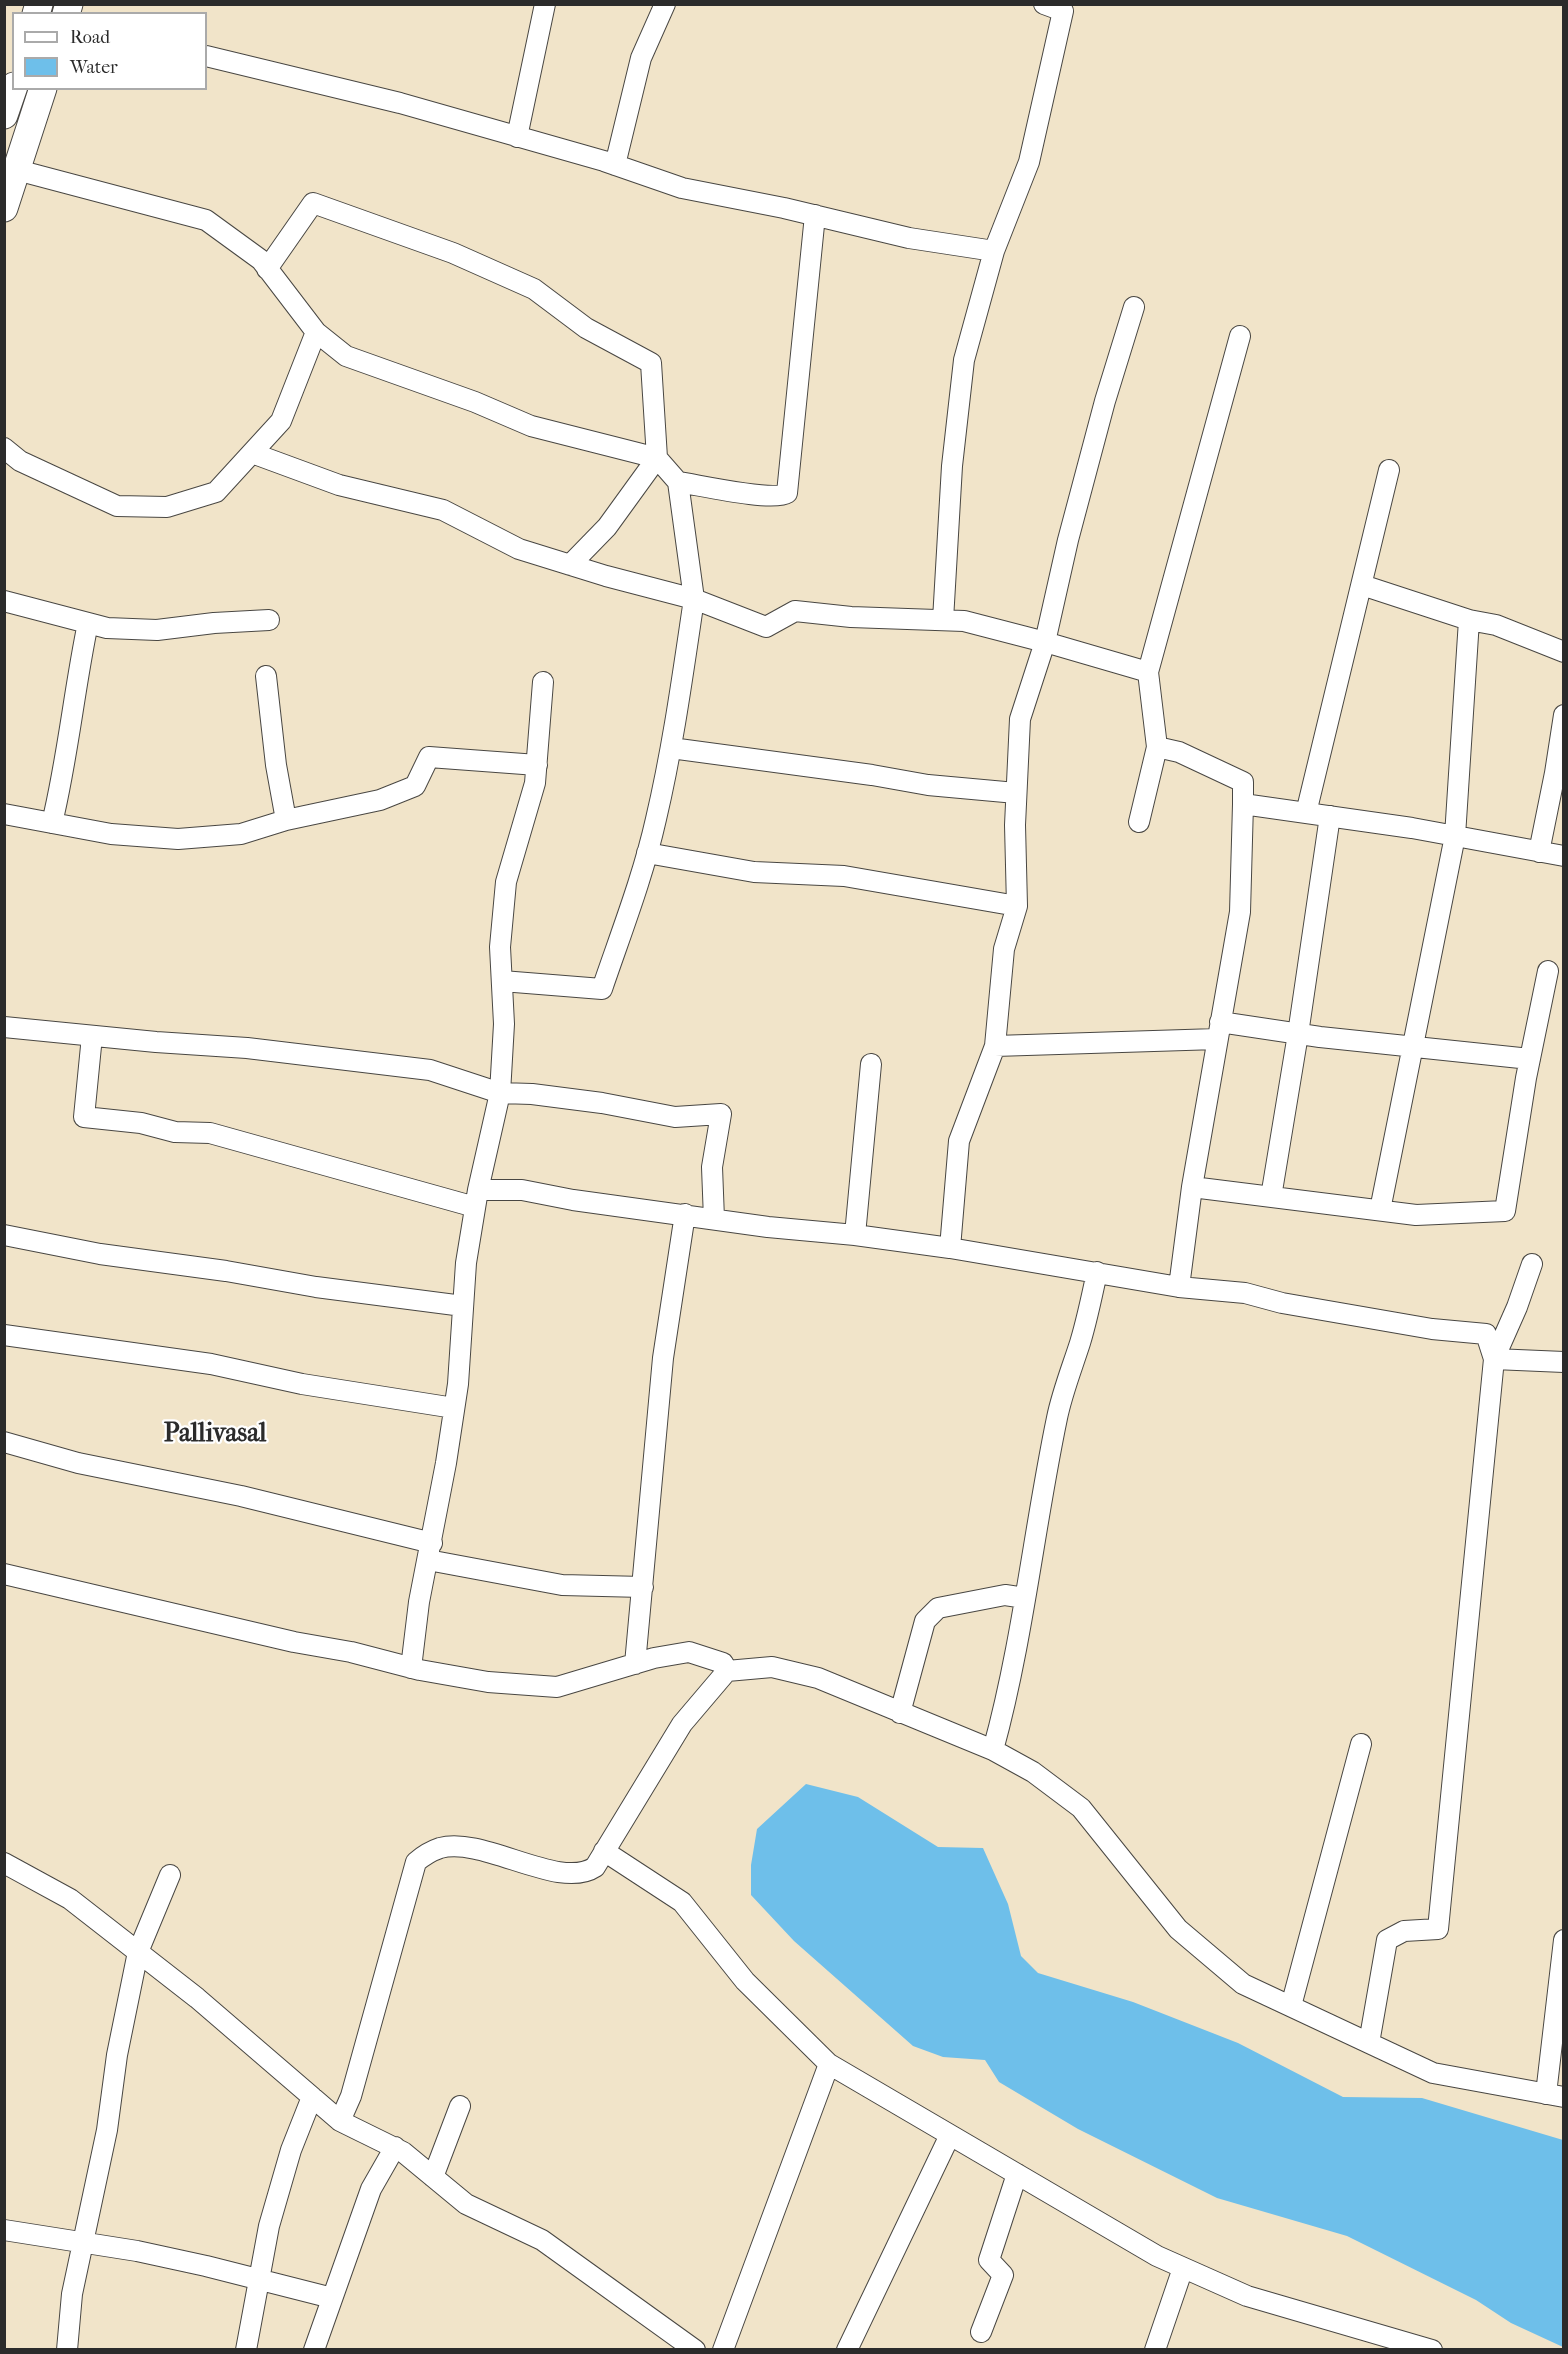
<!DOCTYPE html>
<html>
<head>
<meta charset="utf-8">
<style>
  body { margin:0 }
  #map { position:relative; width:1568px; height:2354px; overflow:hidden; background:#f1e4c9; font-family:"IM FELL French Canon",serif }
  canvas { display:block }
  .frame { position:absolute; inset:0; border:6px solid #2b2b2b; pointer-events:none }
  .legend { position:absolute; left:12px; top:12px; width:195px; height:78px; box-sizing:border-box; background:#fff; border:2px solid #aaa; margin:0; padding:8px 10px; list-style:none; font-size:18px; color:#2b2b2b }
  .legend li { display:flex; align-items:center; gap:12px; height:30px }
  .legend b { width:30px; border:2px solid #aaa }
</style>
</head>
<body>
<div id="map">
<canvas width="1568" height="2354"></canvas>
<div class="frame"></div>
<ul class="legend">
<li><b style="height:8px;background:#fff"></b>Road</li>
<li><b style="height:16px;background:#6ebfea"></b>Water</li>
</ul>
</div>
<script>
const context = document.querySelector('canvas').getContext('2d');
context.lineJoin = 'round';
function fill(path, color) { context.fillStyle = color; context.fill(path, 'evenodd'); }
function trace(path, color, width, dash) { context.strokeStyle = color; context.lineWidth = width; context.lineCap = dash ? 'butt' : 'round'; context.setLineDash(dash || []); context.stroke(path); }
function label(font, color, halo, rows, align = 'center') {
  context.font = font + ' "IM FELL French Canon",serif'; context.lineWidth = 4.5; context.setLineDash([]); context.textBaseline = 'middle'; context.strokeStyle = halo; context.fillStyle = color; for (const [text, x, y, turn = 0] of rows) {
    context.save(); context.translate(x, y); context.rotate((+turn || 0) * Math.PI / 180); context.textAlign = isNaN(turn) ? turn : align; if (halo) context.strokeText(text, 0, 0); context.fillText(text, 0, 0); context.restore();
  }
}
fill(new Path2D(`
  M806 1784 858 1797 938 1847 983 1848 1008 1904 1021 1956 1038 1973 1133 2002 1238 2043 1343 2097 1422 2098 1563 2140V2347L1511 2323 1476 2300 1347 2236 1217 2198 1078 2129 999 2082 985 2060 943 2057 913 2046 794 1941 751 1895V1865L757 1829Z`), '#6ebfea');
const minor = new Path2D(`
  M206 56 400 103 604 161 682 188 784 208 909 238 994 251
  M517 137 545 4
  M615 165 641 58 665 4
  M267 269 313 203 453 253 534 289 586 328 651 363 657 458 678 482 694 599 766 627 795 611 851 617 964 621 1045 642 1148 672 1157 747 1139 822
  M316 332 346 356 475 402 531 426 657 458 607 527 570 565
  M4 448 20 461 117 506 167 507 216 492 281 421 316 332 261 260 206 220 17 170
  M252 453 339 485 443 510 519 549 606 576 694 599C683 673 673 747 656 819 643 877 621 933 602 989L502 981
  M678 482C699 485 773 502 787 493L815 215
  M1362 585 1469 620 1496 625 1564 652
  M4 601 107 628 157 630 214 623 269 620
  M943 620 952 466 964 360 994 251 1029 162 1063 11 1044 4
  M1148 672 1240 336
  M1157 747 1179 752 1243 782V804
  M671 748 872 775 928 785 1016 793
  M1306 813 1389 470
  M4 814 111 834 178 839 241 834 286 820 276 765 266 676
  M286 820 380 800 415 786 429 757 537 765
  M52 823C68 757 74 690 88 623
  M1539 852 1555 773 1564 715
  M647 853 754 872 844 876 1017 906
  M1548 971 1526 1078 1505 1211 1416 1215 1192 1187 1240 912 1243 804 1412 828 1564 856
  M1220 1022 1320 1037 1530 1059
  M4 1027 156 1042 247 1048 430 1070 500 1093 532 1094 602 1103 675 1117 721 1114 712 1167 714 1219
  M92 1036 84 1117 141 1123 175 1132 210 1133 475 1207
  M995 1046 1217 1039
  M478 1190H522L573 1200 768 1227 855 1235 950 1248 1179 1287 1245 1293 1282 1303 1432 1329 1486 1334 1494 1359 1564 1362
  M1271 1197 1298 1034 1330 816
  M1380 1210 1455 836 1469 620
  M4 1235 100 1254 226 1271 316 1287 463 1306
  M855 1235 871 1064
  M950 1248 959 1141 995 1046 1004 949 1017 906 1015 825 1020 719 1045 642 1068 540 1105 401 1134 307
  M1179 1287 1192 1187
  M4 1335 211 1364 302 1384 454 1408
  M4 1442 78 1463 241 1496 432 1543
  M428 1560 562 1585 643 1587
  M4 1574 294 1642 351 1652 420 1670 488 1682 557 1687 654 1658 689 1652 723 1663 727 1671
  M635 1664 663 1358 685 1214
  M411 1668 419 1602 446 1463 458 1384 466 1263 478 1190 500 1093 504 1024 500 947 506 882 535 783 543 682
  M900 1713 925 1621 938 1608 1005 1595 1025 1598
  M993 1750C1023 1641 1034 1528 1057 1418 1062 1393 1072 1368 1080 1343 1087 1320 1092 1296 1097 1272
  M604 1851 682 1902 745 1981 829 2064 1157 2256 1247 2296 1432 2350
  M4 1863 70 1899 197 1998 340 2121 351 2096 416 1862C423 1856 431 1851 440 1848 484 1836 559 1891 595 1867L682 1724 727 1671 772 1667 818 1678 993 1750 1033 1772 1081 1808 1178 1929 1243 1984 1433 2073 1564 2097
  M1291 2006 1361 1744
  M1369 2043 1387 1940 1404 1931 1438 1929 1494 1359 1517 1307 1532 1264
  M1546 2094 1564 1940
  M340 2121 403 2152 466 2204 542 2240 695 2350
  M433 2177 460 2106
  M4 2230 137 2251 206 2266 332 2298
  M981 2332 1003 2275 989 2260 1017 2174
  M67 2350 72 2294 107 2130 117 2055 138 1952 170 1875
  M246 2350 269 2226 291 2150 312 2097
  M314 2350 371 2189 395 2147
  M723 2350 829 2064
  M847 2350 950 2135
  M1155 2350 1183 2268`);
const secondary = new Path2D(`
  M36 14 39 4
  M66 14 69 4
  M4 115 14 86
  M4 208 43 88`);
trace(minor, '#494743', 22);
trace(secondary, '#494743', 29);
trace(minor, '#fff', 20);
trace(secondary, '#fff', 27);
label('bold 26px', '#2b2b2b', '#fff', [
  ["Pallivasal",215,1435]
]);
</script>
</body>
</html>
